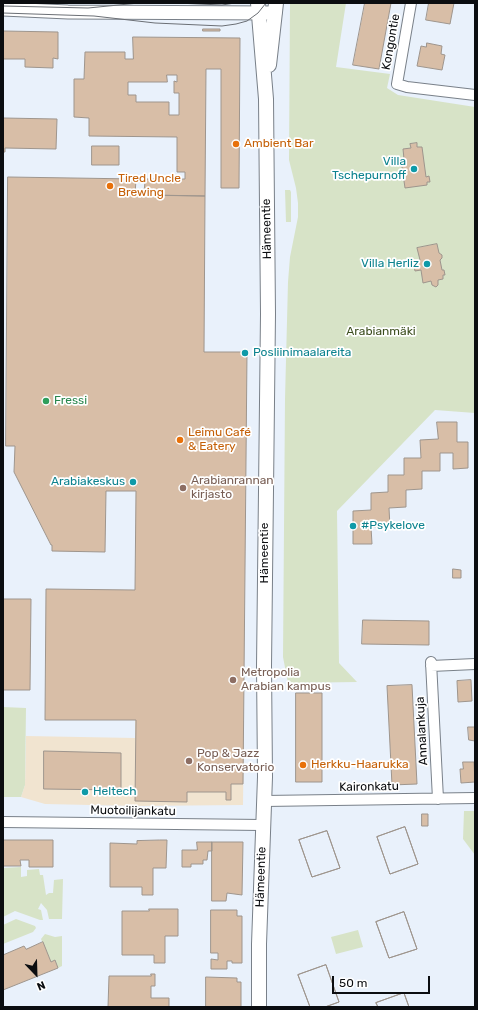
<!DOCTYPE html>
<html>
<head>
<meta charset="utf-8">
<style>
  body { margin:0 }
  #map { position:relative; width:478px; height:1010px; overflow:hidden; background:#e9f1fb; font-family:Rubik,sans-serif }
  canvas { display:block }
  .frame { position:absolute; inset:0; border:4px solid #0b0d10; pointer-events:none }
  .north { position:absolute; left:16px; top:954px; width:40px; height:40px; -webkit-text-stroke:3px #fff; paint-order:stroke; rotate:157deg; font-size:11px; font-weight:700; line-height:16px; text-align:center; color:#0b0d10 }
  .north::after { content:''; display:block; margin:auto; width:14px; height:18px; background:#0b0d10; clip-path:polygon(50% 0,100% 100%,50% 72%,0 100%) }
  .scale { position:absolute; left:332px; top:976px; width:98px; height:18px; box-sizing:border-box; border:2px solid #0b0d10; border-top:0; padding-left:5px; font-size:12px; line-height:14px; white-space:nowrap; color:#0b0d10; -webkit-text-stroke:3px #fff; paint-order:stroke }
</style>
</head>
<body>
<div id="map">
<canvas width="478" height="1010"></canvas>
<div class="frame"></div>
<div class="north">N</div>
<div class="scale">50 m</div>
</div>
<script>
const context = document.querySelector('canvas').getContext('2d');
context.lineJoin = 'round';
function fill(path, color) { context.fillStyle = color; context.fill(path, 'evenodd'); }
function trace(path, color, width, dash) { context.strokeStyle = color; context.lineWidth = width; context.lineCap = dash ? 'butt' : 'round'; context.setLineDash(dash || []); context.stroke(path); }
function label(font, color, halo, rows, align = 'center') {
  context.font = font + ' Rubik,sans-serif'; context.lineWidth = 3.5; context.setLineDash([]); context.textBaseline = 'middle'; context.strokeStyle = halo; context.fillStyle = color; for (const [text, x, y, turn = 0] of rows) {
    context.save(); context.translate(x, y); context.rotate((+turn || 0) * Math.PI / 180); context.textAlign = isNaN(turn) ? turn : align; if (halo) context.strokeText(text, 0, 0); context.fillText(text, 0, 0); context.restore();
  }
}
fill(new Path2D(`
  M135 720 244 721 243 805 135 806 45 804 21 797 25 785 26 736 135 738Z`), '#f1e4d0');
fill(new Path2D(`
  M290 3H346L336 67 390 74 387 88 398 95 475 107V413L435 410 337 511 339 663 357 682 288 683 283 657 285 399 288 282 290 257 298 217V203L296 188 289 160Z
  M285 190H290L291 192V222H286Z
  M3 707 26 708 25 785 21 797H3Z
  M464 811H475V855L463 839Z
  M21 867V877L27 876V870L39 869 40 875H43L46 895 49 893H53L54 880 63 879 62 919H49L47 910 41 903 38 909 41 910 43 920H40L15 911 3 917V868Z
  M16 919 35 926 36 928 33 932 3 944V925Z
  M358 930 363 947 336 954 331 937Z
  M45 934 55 937 62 936V966L58 968 55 960 51 962 41 939Z`), '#d7e3c7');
const building = new Path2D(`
  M365 3H391L379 69 353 65Z
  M429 3H454L450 24 426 20Z
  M203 29H220V31H203Z
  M3 31 58 32V59L53 58V68L25 67V59H3Z
  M133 37 240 38 239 188H221V69H206L205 196 151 195V192H144L145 182H136V179H185V172H177V137L89 136V118L74 117V79H84L85 52H125V59H133ZM167 75H177V82L174 81V93H179V115H169V102H136V95H128V82H167Z
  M427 43 442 46 441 54 445 55 442 70 417 66 421 46 426 47Z
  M3 118 57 119 56 149 5 148V152H3Z
  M417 143V147H422L426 177 429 176 430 182H427V185L405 188 401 160 404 159 403 149 411 148 410 144Z
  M92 146H119V165H92Z
  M8 177 136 179 135 195 205 196 204 352H247L243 784H231V800H226V792H187V802L135 801 136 720H45L46 589 135 590 136 491H106L105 552 52 551V545H51L14 472 15 446H6Z
  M437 244 439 253 442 255V258L440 260 442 270H444L445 275H443V279L438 280V285L436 287 432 285 431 281 423 283 421 270 415 271 413 262 420 260 417 248Z
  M437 422H457V442H468V468L453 469V453H440V471H422V489L406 490V507L389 508 390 527H371L372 544H353V511L371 510V493L388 492V475H404V458H421L420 440 438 439Z
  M453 569 461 570V578H453Z
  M3 599H31L30 690H3Z
  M363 620 429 621V645L362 644Z
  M471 680 472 701 458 702 457 681Z
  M412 685 417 784 392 785 387 686Z
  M296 693H322V782H296Z
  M468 727H475V741L469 740Z
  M44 751 121 753V790L44 789Z
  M463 762H474L475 782 461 783 460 769H463Z
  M422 814H428V826H422Z
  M405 827 418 864 390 874 377 837Z
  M405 827 418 864 390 874 377 837Z
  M327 831 340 868 312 877 299 840Z
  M327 831 340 868 312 877 299 840Z
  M3 840H53V867H29V860H20L21 866H3Z
  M160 840H167L166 868H153V895H142V887H110V843L137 844V841Z
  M197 842H212V851H208L207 860H203V864H191V867H182V850H197Z
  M212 842H243L242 895 227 893 226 901H212Z
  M149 909H178V936H165V963H154V955H122V911H149Z
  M211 910H237V916H242V963H232V961H227V969H211V959L218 960V953H211Z
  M404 912 417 949 389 958 376 922Z
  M404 912 417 949 389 958 376 922Z
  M43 942 51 962 55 960 58 968 3 990V955L24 946 26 949Z
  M326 965 339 1002 325 1007H310L298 975Z
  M326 965 339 1002 325 1007H310L298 975Z
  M151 974H155V986H151V998H169V1007H108L109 976H151Z
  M206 977 237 978V982H241V1007H206Z
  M404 993 409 1007H378L376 1003Z
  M404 993 409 1007H378L376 1003Z`);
fill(building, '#d8bea7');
trace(building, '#9e958d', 1);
const minor = new Path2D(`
  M411 3 397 84 407 87 475 95
  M431 662 438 799
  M431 666 475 664
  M264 801 475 798
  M3 822 262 825`);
const tertiary = new Path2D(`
  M3 9 68 12 275 13`);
const secondary = new Path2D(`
  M258 3 266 99 268 314 264 666 265 777 259 944V1007
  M269 65 276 3`);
trace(minor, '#798089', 12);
trace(tertiary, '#798089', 15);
trace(secondary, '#798089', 16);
trace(minor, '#fff', 10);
trace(tertiary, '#fff', 13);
trace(secondary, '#fff', 14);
trace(new Path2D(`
  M176 3 222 5 235 3
  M3 6 88 8 139 3
  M3 13 94 16 155 23 222 26 236 24 247 21 258 13 266 3`), '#6b6f75', 1);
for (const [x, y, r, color] of [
  [236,144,4,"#e8710a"],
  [414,169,4,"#0f9aa8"],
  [110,186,4,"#e8710a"],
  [427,264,4,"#0f9aa8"],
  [245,353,4,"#0f9aa8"],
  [46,401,4,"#2e9e5b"],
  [180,440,4,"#e8710a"],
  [133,482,4,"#0f9aa8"],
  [183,488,4,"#8d6e63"],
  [353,526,4,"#0f9aa8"],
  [233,680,4,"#8d6e63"],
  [189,761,4,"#8d6e63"],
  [303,765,4,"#e8710a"],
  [85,792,4,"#0f9aa8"]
]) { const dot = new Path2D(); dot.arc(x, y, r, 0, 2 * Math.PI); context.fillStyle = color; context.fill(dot); trace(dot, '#fff', 1.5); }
label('12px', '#0b0d10', '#fff', [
  ["Kongontie",391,42,-80],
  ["Hämeentie",267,229,-91],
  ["Hämeentie",265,553,-90],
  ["Annalankuja",422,731,-93],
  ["Kaironkatu",369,787,-1],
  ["Muotoilijankatu",133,811,1],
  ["Hämeentie",261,877,-88]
]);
label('12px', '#c56008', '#fff', [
  ["Ambient Bar",244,144],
  ["Tired Uncle",118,179],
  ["Brewing",118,193],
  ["Leimu Café",188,433],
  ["& Eatery",188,447],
  ["Herkku-Haarukka",311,765]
], 'left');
label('12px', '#0d838f', '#fff', [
  ["Villa",406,162],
  ["Tschepurnoff",406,176],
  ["Villa Herliz",419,264],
  ["Posliinimaalareita",253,353,"left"],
  ["Arabiakeskus",125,482],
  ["#Psykelove",361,526,"left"],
  ["Heltech",93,792,"left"]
], 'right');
label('12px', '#3b4c1d', '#fff', [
  ["Arabianmäki",381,332]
]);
label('12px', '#27864d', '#fff', [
  ["Fressi",54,401]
], 'left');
label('12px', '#785e54', '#fff', [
  ["Arabianrannan",191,481],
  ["kirjasto",191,495],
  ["Metropolia",241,673],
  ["Arabian kampus",241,687],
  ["Pop & Jazz",197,754],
  ["Konservatorio",197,768]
], 'left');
</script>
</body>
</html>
